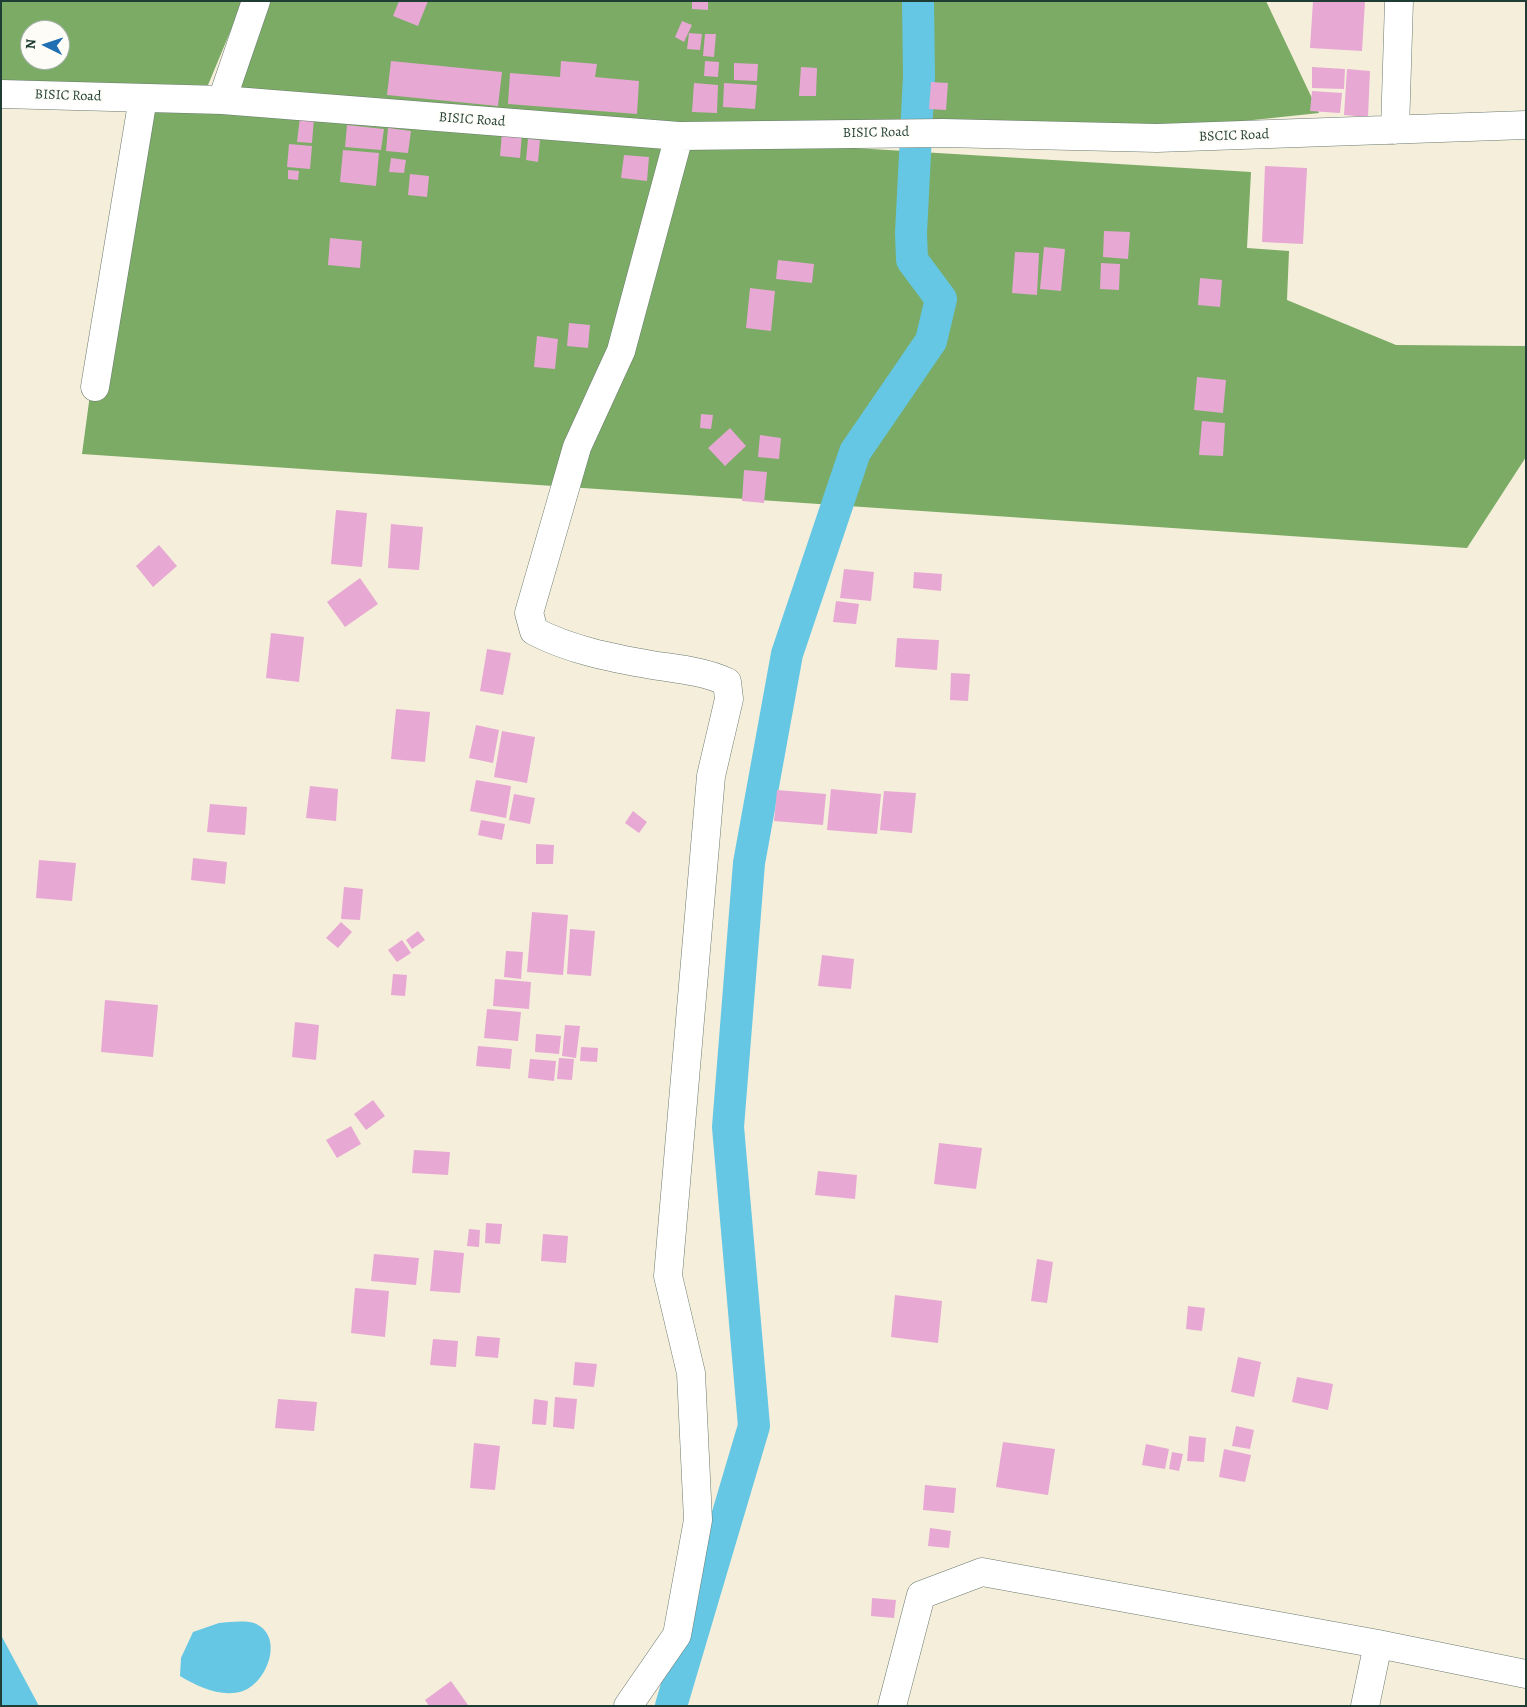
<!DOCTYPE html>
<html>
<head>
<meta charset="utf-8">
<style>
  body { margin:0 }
  #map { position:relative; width:1527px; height:1707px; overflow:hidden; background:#f5eedb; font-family:Alegreya,serif }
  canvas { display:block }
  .frame { position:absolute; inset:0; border:2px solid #1f3d34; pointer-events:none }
  .north { position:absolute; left:20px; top:20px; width:50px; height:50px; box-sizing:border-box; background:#fdfcf7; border:1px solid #a4b0a9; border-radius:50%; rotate:274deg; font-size:14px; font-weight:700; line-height:20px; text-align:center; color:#1f3d34 }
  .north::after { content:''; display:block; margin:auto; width:18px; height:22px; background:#1f6fb2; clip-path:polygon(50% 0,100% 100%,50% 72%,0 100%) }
</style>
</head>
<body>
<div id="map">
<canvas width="1527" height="1707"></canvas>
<div class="frame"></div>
<div class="north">N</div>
</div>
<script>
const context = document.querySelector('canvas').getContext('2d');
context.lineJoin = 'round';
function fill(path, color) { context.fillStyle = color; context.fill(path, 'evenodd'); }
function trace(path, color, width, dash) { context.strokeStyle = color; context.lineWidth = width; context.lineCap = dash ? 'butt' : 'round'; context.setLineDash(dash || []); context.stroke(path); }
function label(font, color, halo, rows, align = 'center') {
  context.font = font + ' Alegreya,serif'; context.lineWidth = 4; context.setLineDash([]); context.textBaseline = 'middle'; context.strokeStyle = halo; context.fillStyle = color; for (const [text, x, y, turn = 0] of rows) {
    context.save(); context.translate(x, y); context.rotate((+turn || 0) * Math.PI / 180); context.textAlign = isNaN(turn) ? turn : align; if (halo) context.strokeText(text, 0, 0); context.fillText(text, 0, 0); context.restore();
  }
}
fill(new Path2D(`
  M1 1H243L208 85 1 84ZM30 30H60V60H30Z
  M256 1H1266L1319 113 1159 130 873 132 222 100Z
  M129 104 1251 172 1247 248 1289 251 1287 300 1396 345 1526 346V457L1467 548 82 454Z`), '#7bab65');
fill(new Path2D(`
  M219 1623C229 1622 244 1620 254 1623 285 1635 268 1682 243 1691 222 1698 198 1687 180 1676L181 1658 193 1632Z
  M1 1635 39 1706H1Z`), '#65c7e3');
trace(new Path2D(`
  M671 1706 754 1426 728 1127 749 863 787 654 855 452 931 341 941 299 912 260 911 233 919 76 918 1`), '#65c7e3', 32);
fill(new Path2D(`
  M399 1H428L418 26 393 16Z
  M692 1H708V10L692 9Z
  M1313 1H1365L1362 51 1310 48Z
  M682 21 692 25 684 42 675 37Z
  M689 33 702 34 700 50 687 49Z
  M705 34H716L714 57 703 56Z
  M391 61 502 72 498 106 387 95Z
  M561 61 597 64 595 77 639 81 637 114 508 104 510 73 560 77Z
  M705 61 719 62 718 77 704 76Z
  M734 63 758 64 757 81 734 80Z
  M801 67 817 68 816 96H799Z
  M1312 67 1345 69 1344 89 1312 88Z
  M1347 69 1370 71 1368 117 1344 115Z
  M931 82 948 83 946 110 929 109Z
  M694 83 718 85 717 113 692 112Z
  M724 83 757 85 755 109 723 107Z
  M1312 91 1342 93 1340 113 1310 111Z
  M300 117 314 118 312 143 297 142Z
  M347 125 384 129 381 150 345 147Z
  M388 128 411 131 408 153 386 151Z
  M502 132 522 133 520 158 500 156Z
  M528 139 540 140 538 162 526 160Z
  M289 144 312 146 310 169 287 167Z
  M343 150 379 153 376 186 340 182Z
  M624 155 649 157 647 181 621 178Z
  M391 158 406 160 404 173 389 172Z
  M1265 166 1307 168 1303 244 1262 242Z
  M288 170 299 171 298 180 288 179Z
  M410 174 429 176 427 197 408 195Z
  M1104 231 1130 232 1128 259 1103 257Z
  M330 238 362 241 360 268 328 265Z
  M1044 247 1065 249 1061 291 1040 289Z
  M1015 252 1039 253 1037 295 1012 293Z
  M778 260 814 264 812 283 776 279Z
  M1101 263 1120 264 1119 290 1100 289Z
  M1200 278 1222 280 1220 307 1198 305Z
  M750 288 775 291 771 331 746 328Z
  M569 323 590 325 588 348 567 346Z
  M537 336 558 339 555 369 534 367Z
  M1197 377 1226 380 1223 413 1194 410Z
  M701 414 713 415 711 429 700 428Z
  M1202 421 1225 423 1223 456 1199 455Z
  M730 428 746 446 725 466 708 448Z
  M760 435 781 438 779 459 758 457Z
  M744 470 767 472 764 503 742 501Z
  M336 510 367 513 362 567 331 564Z
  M391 524 423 527 419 570 388 568Z
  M159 545 177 566 153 587 136 566Z
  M844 569 874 572 871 601 840 598Z
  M914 572 942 574 941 591 913 588Z
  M360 578 378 604 345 627 327 602Z
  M836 601 859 604 856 624 833 622Z
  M271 633 304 637 299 682 266 678Z
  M897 638 939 640 937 670 895 667Z
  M487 649 511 653 503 695 480 691Z
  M951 673 970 674 968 701 950 700Z
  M396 709 430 712 425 762 391 759Z
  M476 725 499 730 493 763 469 758Z
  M502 731 535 737 527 783 494 777Z
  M476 780 511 786 506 818 470 811Z
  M310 786 338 789 336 821 306 818Z
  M831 789 881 794 877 834 827 830Z
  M777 790 826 794 823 825 774 821Z
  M884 791 916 793 912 833 880 830Z
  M514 794 535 798 530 824 509 820Z
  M210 804 247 807 245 835 207 832Z
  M633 811 647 822 639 833 625 823Z
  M481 820 505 824 502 840 478 835Z
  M536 844 554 845 553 864H536Z
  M193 858 227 862 225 884 191 880Z
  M39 860 76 863 72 901 36 898Z
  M344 887 363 889 360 920 341 919Z
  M532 912 568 915 563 975 527 972Z
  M341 922 352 932 338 948 326 938Z
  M570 929 595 931 591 976 567 974Z
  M418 931 425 940 412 949 406 940Z
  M402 940 411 953 397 962 388 950Z
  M506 951 523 952 521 979 504 977Z
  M822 955 854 959 851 989 818 986Z
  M393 974 407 975 405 996 391 995Z
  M495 979 531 982 529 1009 493 1006Z
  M105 1000 158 1005 153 1057 101 1052Z
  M487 1009 521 1012 518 1041 484 1038Z
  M295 1022 319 1025 316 1060 292 1057Z
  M565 1025 580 1026 576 1058 562 1056Z
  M536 1034 561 1036 559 1054 535 1052Z
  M478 1046 512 1049 510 1069 476 1066Z
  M581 1047 598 1048 597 1062 580 1061Z
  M559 1058 574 1059 572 1080 557 1079Z
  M530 1059 556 1061 554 1081 528 1078Z
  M373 1100 385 1116 366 1130 354 1114Z
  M351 1126 361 1144 337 1158 326 1140Z
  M939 1143 982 1148 976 1189 934 1184Z
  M414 1150 450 1152 448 1175 412 1173Z
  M818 1171 857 1175 855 1199 815 1195Z
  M486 1223 502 1224 500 1244 485 1243Z
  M469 1229 480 1230 479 1247 467 1246Z
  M543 1234 568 1236 566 1263 541 1261Z
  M434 1250 464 1253 460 1293 430 1291Z
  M374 1254 419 1258 416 1285 371 1281Z
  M1037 1259 1053 1262 1047 1303 1031 1301Z
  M355 1288 389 1291 385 1337 351 1333Z
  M895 1295 942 1301 938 1343 891 1337Z
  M1188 1306 1205 1308 1202 1331 1186 1329Z
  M477 1336 500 1338 498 1358 475 1356Z
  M433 1339 458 1341 456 1367 430 1365Z
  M1238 1357 1261 1362 1254 1397 1231 1392Z
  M575 1362 597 1364 594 1387 573 1385Z
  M1297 1377 1333 1384 1328 1410 1292 1402Z
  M555 1397 577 1399 574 1429 553 1427Z
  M278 1399 317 1402 314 1431 275 1428Z
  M534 1399 548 1401 546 1425 532 1424Z
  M1236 1426 1254 1430 1250 1449 1232 1446Z
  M1189 1436 1206 1438 1204 1462 1187 1461Z
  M1003 1442 1055 1449 1048 1495 996 1487Z
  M474 1443 500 1446 495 1490 470 1488Z
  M1146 1444 1169 1449 1165 1469 1142 1465Z
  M1224 1449 1251 1455 1245 1482 1219 1477Z
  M1172 1452 1183 1454 1179 1471 1169 1469Z
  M925 1485 956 1488 954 1513 923 1510Z
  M930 1528 951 1531 949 1548 928 1546Z
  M872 1598 896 1600 894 1618 871 1616Z
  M451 1681 468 1705 429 1706 425 1700Z`), '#e7a8d3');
const minor = new Path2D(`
  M1 94 222 100 679 136 943 133 1157 138 1526 125
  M222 100 256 1
  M1395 130 1399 1
  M95 387 143 98
  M628 1706 677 1635 698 1520 691 1373 668 1276 711 776 729 699 727 682C704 671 677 669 652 665 612 658 570 650 534 631L529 613 577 447 621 351 679 136
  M892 1706 921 1595 982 1572 1378 1644 1526 1674
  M1365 1706 1378 1644`);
trace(minor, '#6a7b6e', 29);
trace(minor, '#fff', 28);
label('14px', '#1f3d34', '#fdfcf7', [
  ["BISIC Road",68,96,2],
  ["BISIC Road",472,120,4],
  ["BISIC Road",876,133,-1],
  ["BSCIC Road",1234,136,-2]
]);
</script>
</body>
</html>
